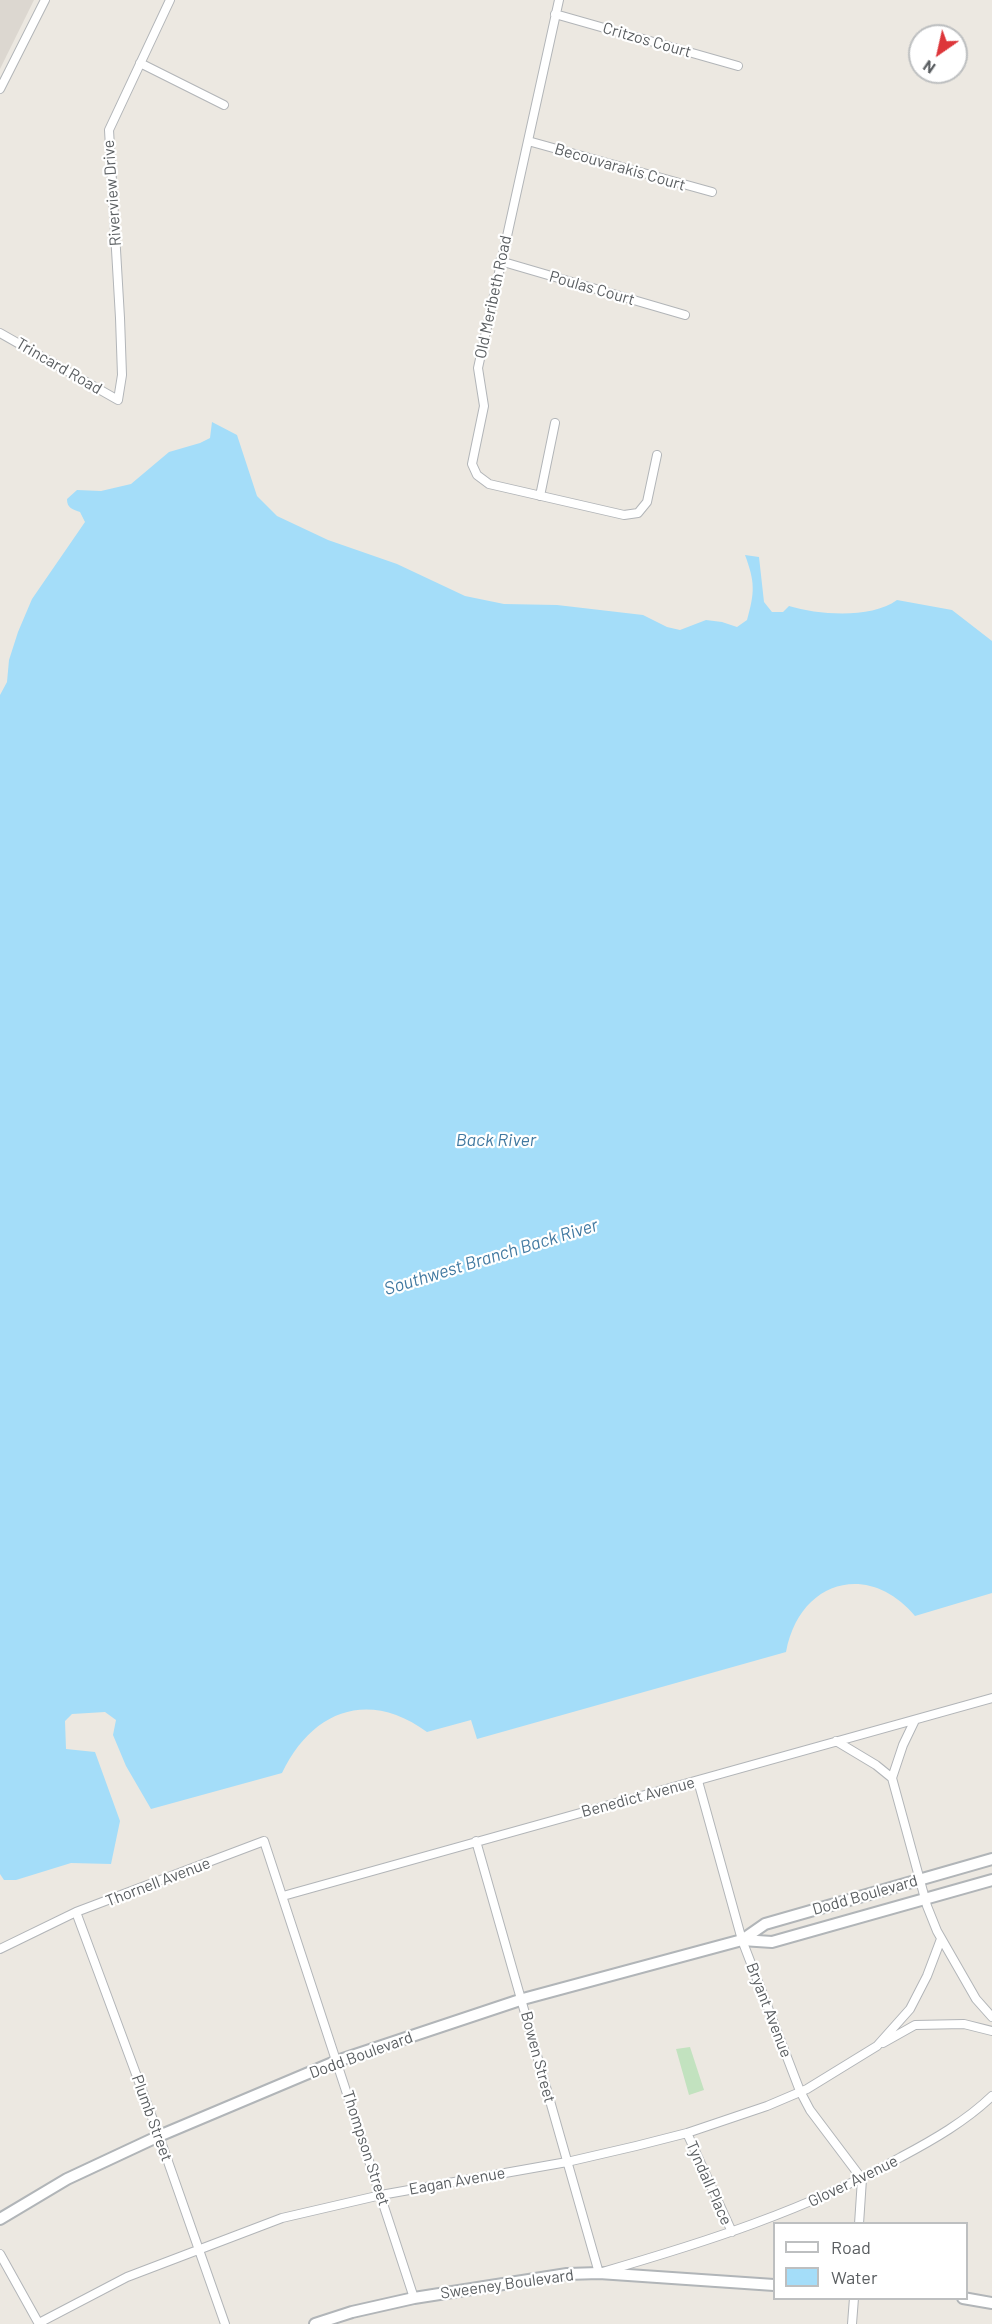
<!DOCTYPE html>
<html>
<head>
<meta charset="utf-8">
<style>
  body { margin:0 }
  #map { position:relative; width:992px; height:2324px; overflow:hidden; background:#ece8e1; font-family:Barlow,sans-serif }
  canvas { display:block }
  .legend { position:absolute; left:773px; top:2222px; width:195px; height:78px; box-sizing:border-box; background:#fff; border:2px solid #bdbfc0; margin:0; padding:8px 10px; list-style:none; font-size:18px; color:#5a5e61 }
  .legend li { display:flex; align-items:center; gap:12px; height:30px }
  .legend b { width:30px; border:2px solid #bdbfc0 }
  .north { position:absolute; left:908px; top:24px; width:60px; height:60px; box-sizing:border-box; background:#fff; border:2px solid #bdbfc0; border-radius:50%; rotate:214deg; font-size:16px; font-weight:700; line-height:24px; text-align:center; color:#5a5e61 }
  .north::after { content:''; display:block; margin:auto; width:21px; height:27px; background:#dd363a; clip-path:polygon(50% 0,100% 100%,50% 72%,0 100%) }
</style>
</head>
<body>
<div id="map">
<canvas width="992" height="2324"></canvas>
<ul class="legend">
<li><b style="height:8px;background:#fff"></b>Road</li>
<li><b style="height:16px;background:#a4ddf9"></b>Water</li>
</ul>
<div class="north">N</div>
</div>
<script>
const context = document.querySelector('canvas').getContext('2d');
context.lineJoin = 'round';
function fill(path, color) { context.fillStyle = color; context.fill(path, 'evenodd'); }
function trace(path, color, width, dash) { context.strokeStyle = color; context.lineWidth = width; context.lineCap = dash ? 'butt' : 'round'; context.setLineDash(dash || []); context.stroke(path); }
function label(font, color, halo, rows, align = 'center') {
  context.font = font + ' Barlow,sans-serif'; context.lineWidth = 4.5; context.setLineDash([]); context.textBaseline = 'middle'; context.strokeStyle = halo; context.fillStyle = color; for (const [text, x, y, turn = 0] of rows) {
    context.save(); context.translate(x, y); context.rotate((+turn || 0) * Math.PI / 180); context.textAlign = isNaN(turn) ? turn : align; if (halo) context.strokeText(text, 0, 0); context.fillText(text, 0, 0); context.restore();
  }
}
fill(new Path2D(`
  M0 0H34L0 69Z`), '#dcd7d0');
fill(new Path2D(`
  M690 2047 704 2090 689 2095 676 2049Z`), '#c2e2bf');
fill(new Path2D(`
  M212 422 237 435 257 496 277 516 328 540 397 564 465 596 504 604 557 605 643 615 667 627 680 630 706 620 722 622 737 627 747 620C755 592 755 582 745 555L759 557 764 602 772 612H783L789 606C819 615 871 619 897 600L952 610 992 641V1593L915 1616C868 1560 799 1581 786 1652L477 1739 471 1720 427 1732C369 1689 312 1710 282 1773L151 1809 126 1766 113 1735 116 1720 105 1712 72 1714 65 1721 66 1749 95 1752 120 1821 111 1864 71 1863 16 1880H4L0 1874V695L7 682 9 660 18 632 32 599 85 522 80 512C72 509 67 508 67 499L77 490 101 491 131 484 169 452 200 443 210 438Z`), '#a4ddf9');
const street = new Path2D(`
  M559 0 478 368 484 406 472 464 477 475 489 484 624 515 638 513 647 502 657 455
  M555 14 738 66
  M140 63 224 105
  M0 89 45 0
  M528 141 712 192
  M500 261 685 315
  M0 333 118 400 122 375 120 318 109 130 170 0
  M540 496 555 423
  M915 1720 903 1745 892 1778 927 1906 937 1931 976 1999 992 2017
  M836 1741 876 1765 892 1778
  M698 1781 742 1940 800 2091 810 2110 862 2179 859 2224
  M476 1841 599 2273C703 2243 807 2210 901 2157 933 2140 966 2121 992 2096
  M283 1896 992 1698
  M76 1912 159 2136 225 2324
  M0 1949 76 1912 264 1841 414 2298
  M883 2043 915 2025 964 2024 992 2031
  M687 2133 732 2232
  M0 2254 39 2324
  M39 2323 127 2277 282 2218 381 2195 567 2162 636 2146 687 2133 767 2106 807 2089 877 2046 910 2009 927 1976 941 1939
  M852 2324 854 2298`);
const secondary = new Path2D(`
  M742 1940 765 1924 992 1859
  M0 2219 67 2179 159 2136 337 2061 523 1999 742 1940 772 1942 992 1880
  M963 2298 992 2303
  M315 2324 352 2312 414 2298 567 2274 599 2273 774 2285`);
trace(street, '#b2b5b8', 10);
trace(secondary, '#b1b5b8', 14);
trace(street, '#fff', 8);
trace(secondary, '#fff', 10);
label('16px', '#5a5e61', '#fff', [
  ["Critzos Court",647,40,16],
  ["Becouvarakis Court",620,167,16],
  ["Riverview Drive",112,193,-94],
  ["Poulas Court",592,288,16],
  ["Old Meribeth Road",493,297,-78],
  ["Trincard Road",59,366,30],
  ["Benedict Avenue",638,1797,-15],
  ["Thornell Avenue",158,1882,-21],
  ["Dodd Boulevard",865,1895,-16],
  ["Bryant Avenue",769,2010,69],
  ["Dodd Boulevard",361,2055,-20],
  ["Bowen Street",538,2057,75],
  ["Plumb Street",152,2118,70],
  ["Thompson Street",366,2148,72],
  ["Eagan Avenue",457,2181,-10],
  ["Glover Avenue",853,2181,-26],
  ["Tyndall Place",709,2183,66],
  ["Sweeney Boulevard",507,2284,-8]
]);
label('italic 18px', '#4179a1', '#fff', [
  ["Back River",496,1140],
  ["Southwest Branch Back River",491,1257,-17]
]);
</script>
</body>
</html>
